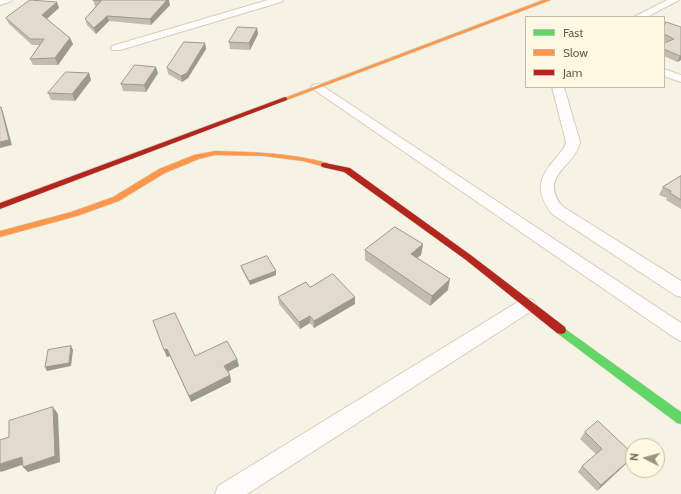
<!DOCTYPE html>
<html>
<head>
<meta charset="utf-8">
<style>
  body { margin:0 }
  #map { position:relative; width:681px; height:494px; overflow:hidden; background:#f6f2e4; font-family:Cabin,sans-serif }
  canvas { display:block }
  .legend { position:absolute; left:525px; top:16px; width:140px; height:72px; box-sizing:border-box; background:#fff9e4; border:1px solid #c7bba5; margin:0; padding:5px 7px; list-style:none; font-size:12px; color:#725e46 }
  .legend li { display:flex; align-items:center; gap:8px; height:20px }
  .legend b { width:20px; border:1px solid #c7bba5 }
  .north { position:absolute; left:625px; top:438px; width:40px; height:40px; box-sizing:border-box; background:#fff9e4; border:1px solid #c7bba5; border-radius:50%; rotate:276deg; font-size:11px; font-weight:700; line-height:16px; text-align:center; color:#725e46 }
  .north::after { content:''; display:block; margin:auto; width:14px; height:18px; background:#a0927d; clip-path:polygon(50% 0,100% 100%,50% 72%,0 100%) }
</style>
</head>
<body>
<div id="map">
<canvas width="681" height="494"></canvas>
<ul class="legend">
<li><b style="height:5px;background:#63d668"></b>Fast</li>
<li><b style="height:5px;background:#ff974d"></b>Slow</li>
<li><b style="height:5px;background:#b3261e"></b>Jam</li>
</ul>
<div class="north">N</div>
</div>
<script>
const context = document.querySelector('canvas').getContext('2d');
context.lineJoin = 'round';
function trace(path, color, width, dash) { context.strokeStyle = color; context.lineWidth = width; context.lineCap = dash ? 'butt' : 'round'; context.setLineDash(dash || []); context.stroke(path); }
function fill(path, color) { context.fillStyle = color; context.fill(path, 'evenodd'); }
const street = new Path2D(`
  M0 0H12L10 2 0 5Z
  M268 0H283L281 2 120 50H112L111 48 112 46Z
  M667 0H679L647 17H634Z
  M664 69 681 75V82L664 76Z
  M317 84 321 85 681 323V341L675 338 313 89 311 87 313 85Z
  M552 87H564L580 142C575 167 538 175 562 206L681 281V297L675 295 552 214C535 191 538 178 556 158 560 152 565 149 566 142Z
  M527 298 533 300 536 305 533 310 247 494H215L218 486 521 300Z`);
const fast = new Path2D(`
  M561 326 681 412V424L677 423 557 333 556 330 557 327Z`);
const slow = new Path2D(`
  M543 0H551L287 100H283L282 99Z
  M215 151C254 152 290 153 328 163L329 165 325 167 303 161 264 156 215 155 199 159 165 173 119 201 77 216 0 237V231L71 212 113 197 159 169 194 155Z`);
const jam = new Path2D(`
  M285 97 287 98V100L0 209V203Z
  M322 163H325L350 168 472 256 565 327 566 330 565 333 561 334 557 333 466 260 344 172 322 167 321 165Z`);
trace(street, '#d4cec0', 2);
trace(fast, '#d6cfc1', 1);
trace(slow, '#d6cfc1', 1);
trace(jam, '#d6cfc1', 1);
fill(street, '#fefdfb');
fill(fast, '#63d668');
fill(slow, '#ff974d');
fill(jam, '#b3261e');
fill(new Path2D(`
  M93 0 170 5 151 25 109 21 96 34 87 25 85 19 96 6H95Z
  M59 8 47 19 70 38 73 44 58 65H33L30 59 39 45H32L9 24 6 18Z
  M664 27H681V60L677 62 664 56V43L667 42 664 41Z
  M257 28 258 34 250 50 230 49 229 42Z
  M205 43 206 49 188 78 182 82 168 74 167 68Z
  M89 73 91 80 75 101 51 100 48 93Z
  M158 73 146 92 123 91 121 84Z
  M681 176V209L666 200 667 198 659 195 663 187Z
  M423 244 421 255 417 258 448 290 430 306 365 260V250Z
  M241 266 276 271V275L250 285 242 270Z
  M310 287 355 304 314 328 310 323 300 329 279 304 278 297Z
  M153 321 195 356 239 366 228 372 230 375 231 382 191 402 170 356 167 357Z
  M585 432 633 457 629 461 597 491 578 472 582 466 596 454 580 439Z`), '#c2bbaf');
fill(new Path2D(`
  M167 0H169L170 5 151 25 150 19Z
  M57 2 59 8 44 21 42 15Z
  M107 16 109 21 96 34 94 28Z
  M257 28 258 34 250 50 249 43Z
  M70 38 73 44 58 65 55 58Z
  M205 43 206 49 188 78 182 82 181 76Z
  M680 56H681V60L677 62Z
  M156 67 158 73 146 92 144 85Z
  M89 73 91 80 75 101 72 94Z
  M1 107 3 112 12 145 0 148Z
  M423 244 421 255 409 264 411 254Z
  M276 271V275L250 285 249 281Z
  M450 279 448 290 430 306 432 296Z
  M355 297V304L314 328V321Z
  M310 316V323L300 329 299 322Z
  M71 346 73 350 71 366 47 371 45 367Z
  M167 349 170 356 167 357 164 350Z
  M237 359 239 366 226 372 224 366Z
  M230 375 231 382 191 402 189 396Z
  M53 407 58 414 60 462 28 472 23 467Z
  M22 457 28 463 1 472 0 471V464Z
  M633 457 629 461 597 491 601 485Z`), '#9e998f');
const building = new Path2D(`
  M30 0 57 2 42 15 70 38 55 58 30 59 44 39H30L6 18Z
  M93 0H167L150 19 107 16 94 28 85 19 101 1Z
  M666 22 681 27V56H680L664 49V43L674 39 664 34V28Z
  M238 27 257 28 249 43 229 42Z
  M184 42 205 43 187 73 181 76 167 68Z
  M135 65 156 67 144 85 121 84Z
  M66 72 89 73 72 94 48 93Z
  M0 107H1L9 140 0 142Z
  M681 176V200L670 193 671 191 663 187Z
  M395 227 423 244 411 254 450 279 432 296 365 250Z
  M267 256 276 271 249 281 241 266Z
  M333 274 355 297 314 321 310 316 299 322 278 297 306 282 310 287Z
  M175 313 195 356 227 341 237 359 224 366 230 375 189 396 167 349 164 350 153 321Z
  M71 346 69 363 45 367 48 350Z
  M53 407 55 456 23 467 22 457 0 464V440L9 437V421Z
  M598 421 633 454V457L601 485 582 466 602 449 585 432Z`);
fill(building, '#e2dacc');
trace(building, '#9e998f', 1);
</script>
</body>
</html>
